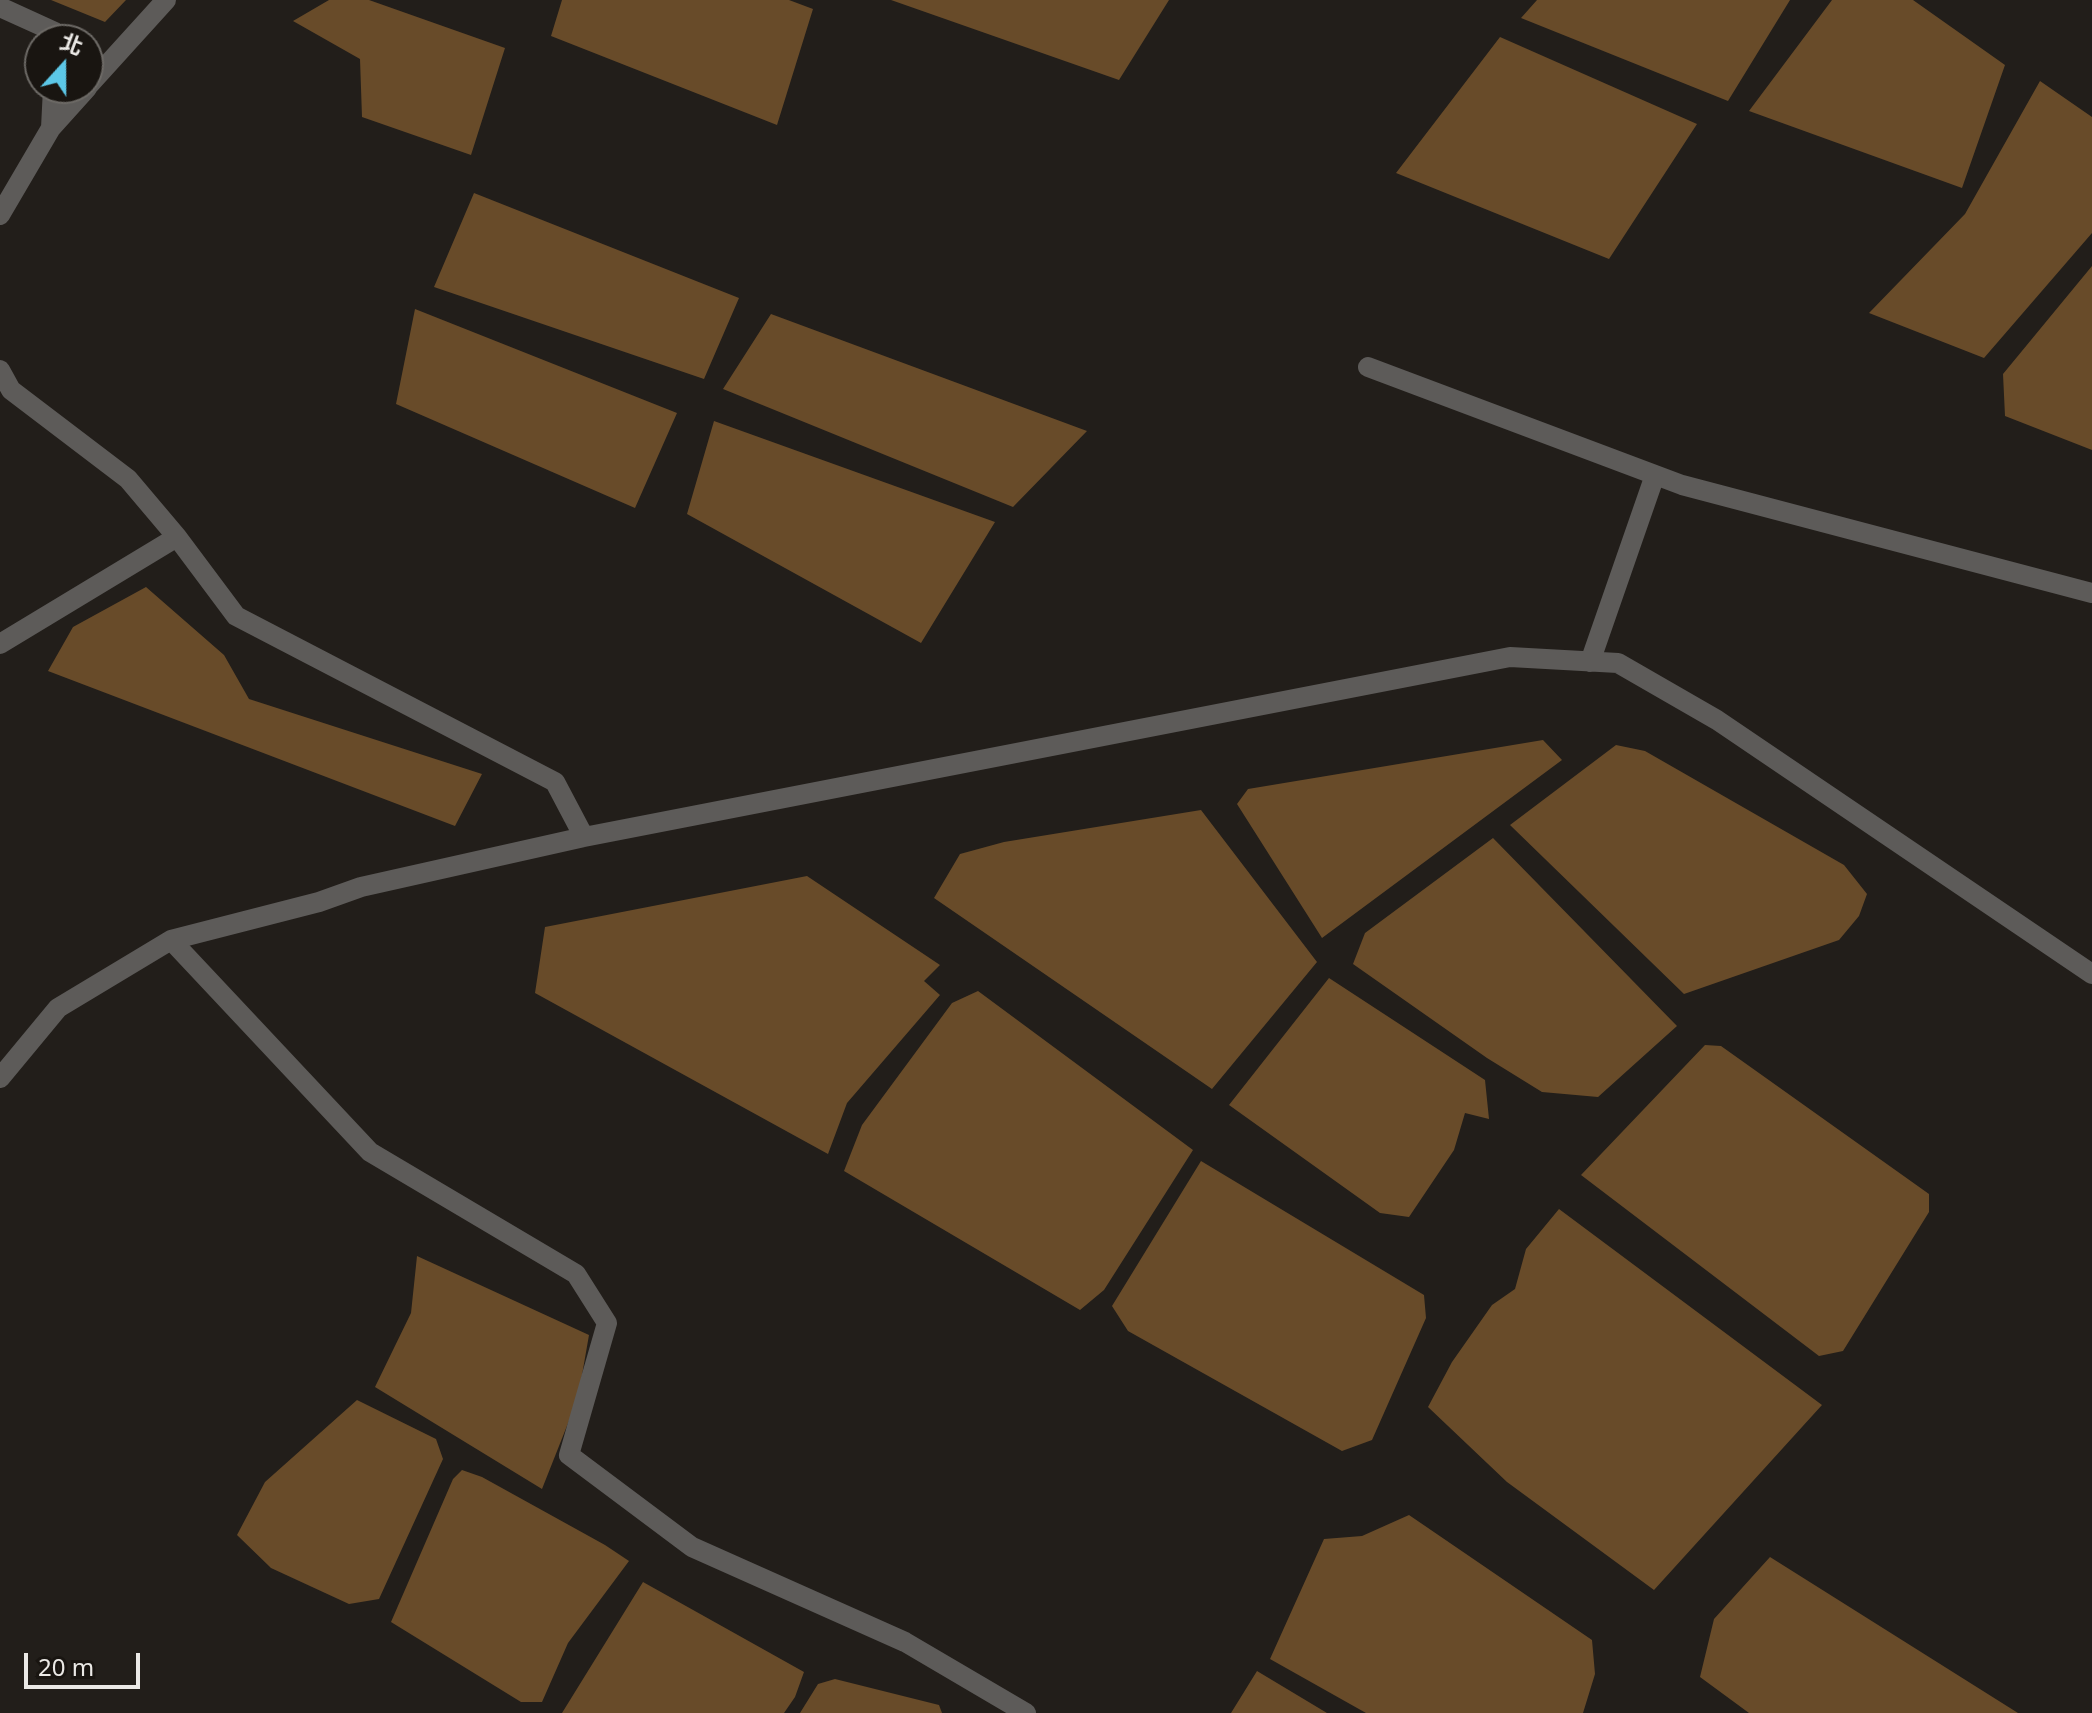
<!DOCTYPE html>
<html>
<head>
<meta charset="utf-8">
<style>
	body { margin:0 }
	#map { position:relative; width:2092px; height:1713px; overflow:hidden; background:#221e1a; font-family:"Noto Sans","Noto Sans TC",sans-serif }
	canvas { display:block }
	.north { position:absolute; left:24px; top:24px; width:80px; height:80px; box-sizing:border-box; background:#191511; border:2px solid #6d6a66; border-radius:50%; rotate:21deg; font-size:22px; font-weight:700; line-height:32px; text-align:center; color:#ebe9e6 }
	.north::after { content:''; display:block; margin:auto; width:28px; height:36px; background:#5cc7e7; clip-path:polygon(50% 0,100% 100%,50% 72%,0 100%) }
	.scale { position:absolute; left:24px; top:1653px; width:116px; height:36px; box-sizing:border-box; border:4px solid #ebe9e6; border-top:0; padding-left:10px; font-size:24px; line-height:28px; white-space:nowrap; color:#ebe9e6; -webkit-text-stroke:6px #191511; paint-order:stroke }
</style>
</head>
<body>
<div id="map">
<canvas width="2092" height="1713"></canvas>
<div class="north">北</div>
<div class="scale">20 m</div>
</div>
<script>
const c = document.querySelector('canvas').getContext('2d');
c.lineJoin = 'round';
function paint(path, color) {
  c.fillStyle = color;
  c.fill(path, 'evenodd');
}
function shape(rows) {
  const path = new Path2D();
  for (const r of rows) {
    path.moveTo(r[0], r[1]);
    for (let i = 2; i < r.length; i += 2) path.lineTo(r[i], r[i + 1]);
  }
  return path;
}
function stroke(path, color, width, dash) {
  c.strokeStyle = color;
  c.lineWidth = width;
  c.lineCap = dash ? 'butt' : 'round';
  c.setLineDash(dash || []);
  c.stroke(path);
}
const water = shape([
	[51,0,126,0,105,22],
	[329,0,369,0,505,48,471,155,362,117,360,59,293,21],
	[562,0,789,0,813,9,777,125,551,36],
	[891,0,1169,0,1119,80],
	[1537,0,1790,0,1728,101,1521,18],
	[1832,0,1913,0,2005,65,1962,188,1749,111],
	[1500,37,1697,124,1609,259,1396,173],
	[2040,81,2092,117,2092,233,1984,358,1869,313,1965,214],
	[474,193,739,298,704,379,434,287],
	[2092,266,2092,450,2005,416,2003,374],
	[415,309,677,413,635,508,396,404],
	[771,314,1087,431,1013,507,723,389],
	[714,421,995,522,921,643,687,514],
	[146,587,224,655,249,699,482,774,455,826,48,671,73,627],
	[1543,740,1562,760,1322,938,1237,804,1248,789],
	[1616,745,1645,751,1844,865,1867,894,1859,916,1839,940,1684,994,1510,825],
	[1201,810,1317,962,1212,1089,934,898,960,854,1004,842],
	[1493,838,1677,1026,1598,1097,1542,1092,1487,1058,1353,964,1365,933],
	[807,876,940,965,924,981,940,995,847,1103,828,1154,535,993,545,927],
	[1329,978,1485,1080,1489,1119,1465,1113,1454,1150,1409,1217,1380,1213,1229,1105],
	[978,991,1193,1150,1104,1290,1080,1310,844,1171,862,1125,952,1003],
	[1705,1045,1721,1046,1929,1194,1929,1212,1843,1351,1819,1356,1581,1175],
	[1201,1161,1424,1295,1426,1318,1372,1440,1342,1451,1128,1331,1112,1306],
	[1559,1209,1822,1405,1654,1590,1507,1482,1428,1407,1452,1362,1492,1305,1515,1289,1526,1249],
	[417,1256,589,1335,578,1398,542,1489,375,1387,411,1313],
	[357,1400,436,1439,443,1459,379,1599,349,1604,271,1568,237,1535,265,1482],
	[462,1470,482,1477,605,1545,629,1561,568,1643,542,1702,521,1702,391,1622,453,1479],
	[1409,1515,1592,1640,1595,1674,1583,1713,1366,1713,1270,1659,1324,1539,1362,1536],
	[1770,1557,2018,1713,1749,1713,1700,1677,1714,1619],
	[643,1582,804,1672,795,1697,784,1713,562,1713],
	[1257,1671,1327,1713,1231,1713],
	[835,1679,939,1705,942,1713,800,1713,818,1684]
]);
const minor = shape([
	[0,7,55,32,55,40],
	[88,86,166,0],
	[51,128,53,88],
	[0,215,51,128,87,88],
	[1368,367,1682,485,2092,593],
	[0,370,11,390,128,479,177,537,236,616,555,782,584,837],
	[0,644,177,537],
	[1590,662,1655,475],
	[171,940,370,1152,576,1274,607,1323,569,1455,692,1547,905,1642,1026,1713],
	[0,1078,58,1008,171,940,319,902,361,887,584,837,1510,657,1618,663,1717,720,2092,974]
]);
paint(water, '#684b29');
stroke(minor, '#5d5b59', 20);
</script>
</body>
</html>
